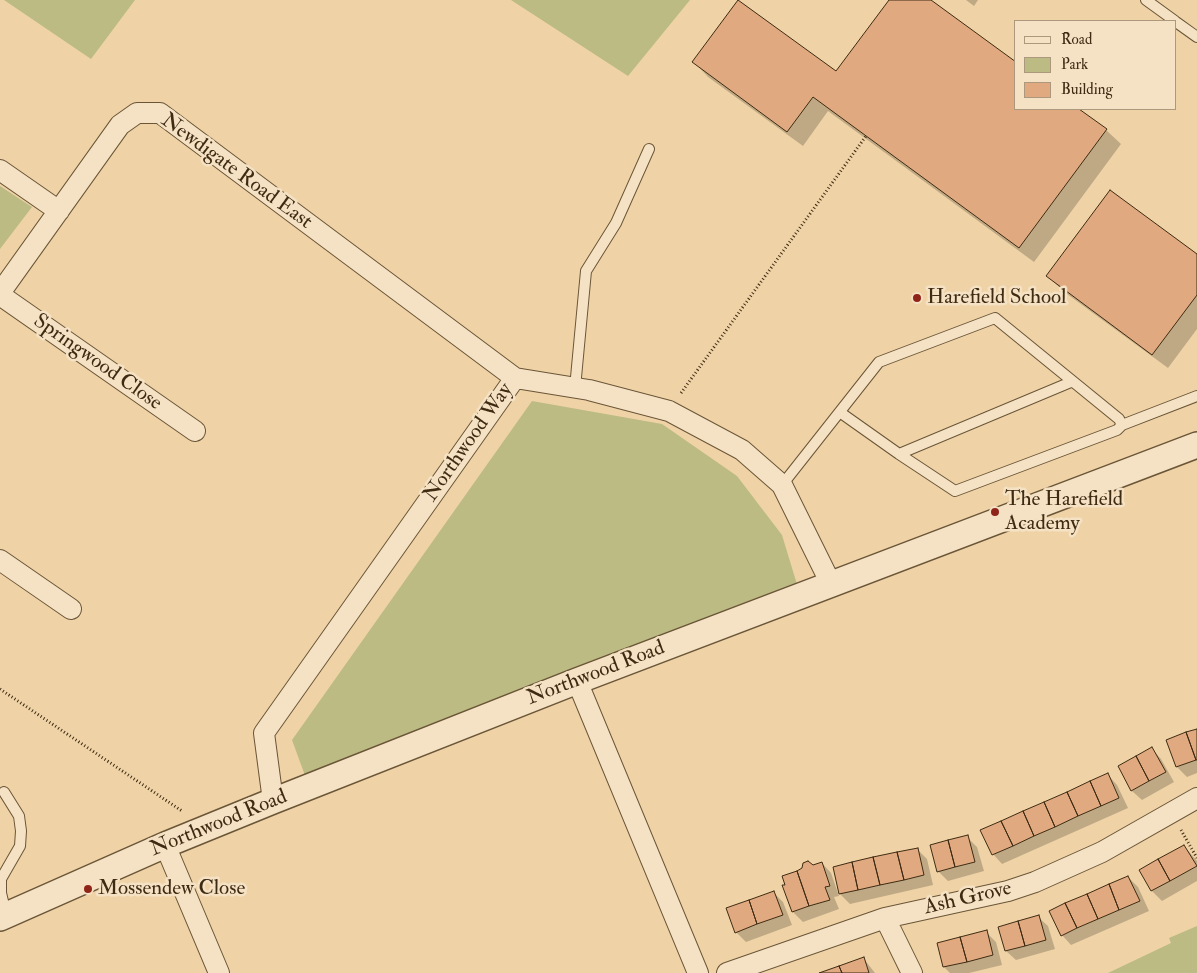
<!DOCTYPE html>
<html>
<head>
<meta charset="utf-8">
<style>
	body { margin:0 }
	#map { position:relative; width:1197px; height:973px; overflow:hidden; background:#efd3a6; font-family:"IM FELL Double Pica",serif }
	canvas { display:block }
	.legend { position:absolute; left:1014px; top:20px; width:162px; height:90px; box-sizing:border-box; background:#f5e2c5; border:1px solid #ac997d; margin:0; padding:6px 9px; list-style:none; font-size:15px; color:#3e2b12 }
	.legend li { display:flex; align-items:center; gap:10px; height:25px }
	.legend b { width:25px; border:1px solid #ac997d }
</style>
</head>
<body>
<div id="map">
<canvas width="1197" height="973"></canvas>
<ul class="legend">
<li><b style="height:6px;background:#f5e2c5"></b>Road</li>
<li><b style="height:14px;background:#bcbb84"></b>Park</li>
<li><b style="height:14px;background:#e0a980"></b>Building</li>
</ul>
</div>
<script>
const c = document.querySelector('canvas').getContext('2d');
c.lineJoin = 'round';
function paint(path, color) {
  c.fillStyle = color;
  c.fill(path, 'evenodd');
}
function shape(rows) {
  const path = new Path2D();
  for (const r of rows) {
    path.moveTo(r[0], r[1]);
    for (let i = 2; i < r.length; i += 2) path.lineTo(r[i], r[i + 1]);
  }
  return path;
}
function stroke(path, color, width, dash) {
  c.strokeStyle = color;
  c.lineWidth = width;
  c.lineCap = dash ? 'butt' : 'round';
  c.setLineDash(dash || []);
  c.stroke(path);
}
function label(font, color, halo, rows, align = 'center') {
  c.font = font + ' "IM FELL Double Pica",serif';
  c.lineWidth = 5;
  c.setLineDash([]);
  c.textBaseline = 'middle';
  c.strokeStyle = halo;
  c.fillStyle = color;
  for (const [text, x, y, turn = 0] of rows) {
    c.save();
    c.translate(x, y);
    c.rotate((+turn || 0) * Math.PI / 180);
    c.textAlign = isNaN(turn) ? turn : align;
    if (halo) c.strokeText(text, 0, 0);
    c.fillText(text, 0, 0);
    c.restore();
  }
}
const green = shape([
	[4,0,135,0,91,59],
	[511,0,690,0,628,76],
	[0,186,32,207,0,249],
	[532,401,662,424,737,476,782,535,799,591,307,781,292,740],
	[1197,926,1197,973,1108,973,1171,943,1169,938]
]);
const shadow = shape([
	[890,0,929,0,1016,109,1077,109,1106,130,1121,144,1034,262,828,111,803,146,708,77,694,62,837,73],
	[966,0,978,0,974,6],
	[1197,256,1197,329,1168,368,1063,291,1048,276],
	[1197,730,1197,773,1187,777,1177,767,1168,740],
	[1152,749,1161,759,1174,782,1142,800,1132,791,1119,766],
	[1108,775,1117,785,1128,808,1002,864,993,854],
	[967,837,977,847,984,871,948,881,938,871],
	[1184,846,1197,861,1197,881,1162,901,1152,891,1141,870],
	[917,849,927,859,933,885,850,904,840,894],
	[822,863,831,873,839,896,834,897,839,909,803,922,793,912,784,886,813,866],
	[1128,877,1138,887,1149,911,1071,945,1062,935],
	[773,892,783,902,792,925,746,942,736,932],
	[1038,917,1048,926,1055,949,1016,960,1006,951],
	[986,932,996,942,1002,965,969,973,950,973,944,967,939,943],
	[864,959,875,973,823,973]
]);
const building = shape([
	[738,0,836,71,889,0,931,0,1016,62,1016,109,1079,109,1107,129,1019,248,813,97,787,132,692,62,738,0],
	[1110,190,1197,254,1197,295,1152,355,1046,276,1110,190],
	[1197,729,1197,760,1196,760,1186,732,1197,729],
	[1186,732,1196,760,1176,767,1166,740,1186,732],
	[1152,747,1166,772,1149,781,1136,756,1152,747],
	[1136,756,1149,781,1131,791,1118,766,1136,756],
	[1108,773,1119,798,1101,806,1090,781,1108,773],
	[1090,781,1101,806,1078,816,1067,792,1090,781],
	[1067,792,1078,816,1055,827,1044,802,1067,792],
	[1044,802,1055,827,1034,836,1023,811,1044,802],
	[1023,811,1034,836,1013,846,1001,821,1023,811],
	[1001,821,1013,846,992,855,980,830,1001,821],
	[968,835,975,862,955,867,948,840,968,835],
	[948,840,955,867,937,872,930,845,948,840],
	[1184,845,1197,866,1170,881,1158,859,1184,845],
	[918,848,924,875,904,880,897,852,918,848],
	[897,852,904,880,880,885,873,857,897,852],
	[873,857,880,885,858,890,852,862,873,857],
	[1158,859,1170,881,1151,891,1139,870,1158,859],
	[808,861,813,865,822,862,830,886,825,887,830,900,809,906,797,871,802,868,803,863,808,861],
	[852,862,858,890,839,894,833,867,852,862],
	[797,871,809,906,792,912,782,885,785,885,782,876,797,871],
	[1128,876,1140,901,1119,910,1109,884,1128,876],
	[1109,884,1119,910,1098,919,1087,894,1109,884],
	[774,891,783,915,757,924,749,900,774,891],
	[1087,894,1098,919,1077,928,1065,903,1087,894],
	[749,900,757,924,735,933,726,908,749,900],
	[1065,903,1077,928,1061,936,1049,911,1065,903],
	[1039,915,1046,940,1025,946,1018,921,1039,915],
	[1018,921,1025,946,1005,951,998,927,1018,921],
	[987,930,993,955,967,962,960,937,987,930],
	[960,937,967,962,943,967,937,943,960,937],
	[864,957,869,973,842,973,839,966,864,957],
	[839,966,842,973,819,973,839,966]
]);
const path = shape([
	[681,393,866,136],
	[0,689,182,811],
	[1181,830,1197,858]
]);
const service = shape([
	[1146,0,1175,21],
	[1176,22,1197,37],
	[575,388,586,271,616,223,649,149],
	[841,413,899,454,1071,382],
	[899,454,955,491,1117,430,1122,425,1197,396],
	[782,485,879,362,995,318,1119,419,1122,425],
	[4,792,19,816,21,831,20,846,1,879,1,893,6,914]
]);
const minor = shape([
	[0,170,59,211],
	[0,293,120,125,137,113,160,113,515,378],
	[0,295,195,431],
	[0,560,71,609],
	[577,681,698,973],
	[273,801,264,733,515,378,589,390,669,411,742,450,782,485,831,584],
	[165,845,219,973],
	[885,918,912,973],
	[727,973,885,918,1008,891,1035,882,1102,852,1197,798]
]);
const tertiary = shape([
	[0,918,165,845,273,801,577,681,1197,445]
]);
const markers = [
	[917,298,5,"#8f2418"],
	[995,512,5,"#8f2418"],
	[88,889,5,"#8f2418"]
];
const streetNames = [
	["Newdigate Road East",236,172,36],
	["Springwood Close",97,363,35],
	["Northwood Way",469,443,-55],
	["Northwood Road",596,674,-21],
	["Northwood Road",219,824,-22],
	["Ash Grove",968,899,-13]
];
const poiNames = [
	["Harefield School",927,298],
	["The Harefield",1005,500],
	["Academy",1005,524],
	["Mossendew Close",98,889]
];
paint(green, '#bcbb84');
paint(shadow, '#0003');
paint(building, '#e0a980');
stroke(building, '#3e2b12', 1);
stroke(service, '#6a5537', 12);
stroke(minor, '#6a5537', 22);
stroke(tertiary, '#6a5537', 28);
stroke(path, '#3e2b12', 3, [1, 2.5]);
stroke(service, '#f5e2c5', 10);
stroke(minor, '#f5e2c5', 20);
stroke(tertiary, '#f5e2c5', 25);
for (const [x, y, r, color] of markers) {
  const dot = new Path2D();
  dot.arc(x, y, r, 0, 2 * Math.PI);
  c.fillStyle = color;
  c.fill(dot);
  stroke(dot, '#f5e2c5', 2);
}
label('21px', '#3e2b12', '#f5e2c5', streetNames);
label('21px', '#3e2b12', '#f5e2c5', poiNames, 'left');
</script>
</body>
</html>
